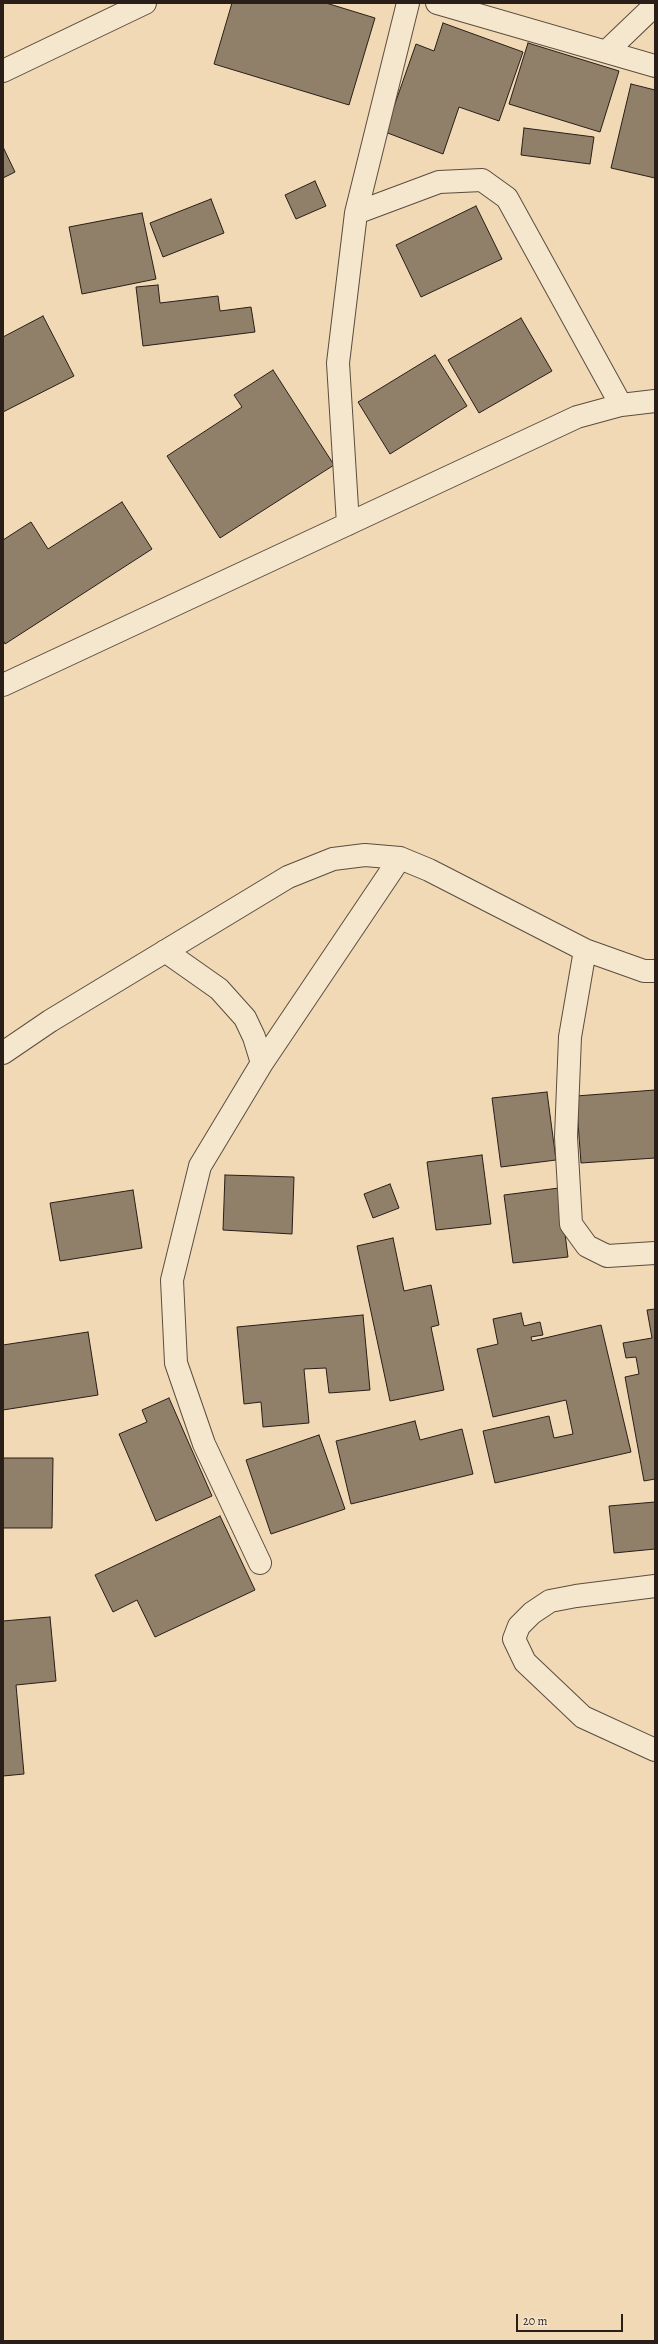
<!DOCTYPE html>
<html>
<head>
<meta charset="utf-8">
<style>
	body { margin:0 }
	#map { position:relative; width:658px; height:2344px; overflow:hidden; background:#f0d9b4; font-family:Alegreya,serif }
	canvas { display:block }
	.frame { position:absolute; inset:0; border:4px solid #291e18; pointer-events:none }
	.scale { position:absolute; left:516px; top:2314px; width:107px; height:18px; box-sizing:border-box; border:2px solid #291e18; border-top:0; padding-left:5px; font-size:12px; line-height:14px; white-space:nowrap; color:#291e18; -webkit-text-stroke:3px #f5e6ce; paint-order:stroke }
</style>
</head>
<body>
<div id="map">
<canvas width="658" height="2344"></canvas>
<div class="frame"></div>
<div class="scale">20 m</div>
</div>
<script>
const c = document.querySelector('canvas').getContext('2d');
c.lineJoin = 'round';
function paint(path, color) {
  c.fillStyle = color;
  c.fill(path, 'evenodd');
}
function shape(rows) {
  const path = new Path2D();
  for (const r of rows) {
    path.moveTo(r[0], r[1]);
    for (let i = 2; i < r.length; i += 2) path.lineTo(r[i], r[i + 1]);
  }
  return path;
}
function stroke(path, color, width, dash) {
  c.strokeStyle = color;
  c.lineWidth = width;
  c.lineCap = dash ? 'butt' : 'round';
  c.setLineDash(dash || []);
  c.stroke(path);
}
const building = shape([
	[232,3,326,3,375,18,349,105,214,64,232,3],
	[443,23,523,52,499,121,459,107,443,154,385,132,416,44,434,51,443,23],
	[528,43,619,71,600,132,509,104,528,43],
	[631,84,655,90,655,178,611,168,631,84],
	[524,128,594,137,590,164,521,155,524,128],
	[3,147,15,172,3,178,3,147],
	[315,181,326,206,296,219,285,195,315,181],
	[211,199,224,233,163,257,150,223,211,199],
	[476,206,502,259,421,297,396,245,476,206],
	[142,213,156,279,82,294,69,227,142,213],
	[158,285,160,303,218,296,220,311,251,307,255,332,143,346,136,287,158,285],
	[43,316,74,376,3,412,3,337,43,316],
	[521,318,552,371,479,413,448,360,521,318],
	[435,355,467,406,390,454,358,402,435,355],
	[273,370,334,465,220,538,167,456,242,407,234,395,273,370],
	[122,502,152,549,5,644,3,640,3,540,31,522,48,549,122,502],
	[655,1090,655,1158,581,1163,576,1096,655,1090],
	[547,1092,556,1160,501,1167,492,1098,547,1092],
	[482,1155,491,1224,436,1230,427,1162,482,1155],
	[225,1175,294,1177,292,1234,223,1230,225,1175],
	[390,1184,399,1208,373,1218,364,1194,390,1184],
	[559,1188,568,1257,513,1263,504,1195,559,1188],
	[133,1190,142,1248,60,1261,50,1203,133,1190],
	[393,1238,404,1291,431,1285,439,1325,431,1327,444,1390,390,1401,357,1246,393,1238],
	[655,1309,655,1479,644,1481,625,1377,639,1374,636,1357,626,1358,623,1343,652,1338,647,1310,655,1309],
	[521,1313,524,1326,540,1322,543,1335,531,1337,532,1341,601,1325,631,1452,495,1483,483,1431,549,1416,554,1438,573,1434,566,1400,493,1417,477,1349,498,1344,493,1319,521,1313],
	[363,1315,370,1390,329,1393,326,1368,304,1369,309,1423,263,1427,261,1402,244,1404,237,1327,363,1315],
	[88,1332,98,1395,3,1410,3,1345,88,1332],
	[169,1398,212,1496,156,1521,119,1434,147,1422,142,1410,169,1398],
	[415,1421,420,1440,462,1429,473,1474,351,1504,336,1441,415,1421],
	[319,1435,345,1509,271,1534,246,1460,319,1435],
	[3,1458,53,1458,52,1528,3,1528,3,1458],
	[655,1502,655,1549,614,1553,609,1506,655,1502],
	[220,1516,255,1590,155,1637,137,1600,113,1612,95,1575,220,1516],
	[50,1617,56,1681,16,1685,24,1774,3,1776,3,1621,50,1617]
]);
const street = shape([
	[437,3,655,66],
	[607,51,655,5],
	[3,71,145,3],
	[356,213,408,3],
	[348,524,338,363,356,213,439,182,482,180,507,198,621,405],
	[3,685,577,417,621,405,655,401],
	[585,950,570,1037,566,1137,571,1224,587,1246,607,1256,655,1253],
	[165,951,219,989,245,1018,254,1037,262,1063],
	[3,1053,50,1021,288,877,333,859,365,855,400,858,429,870,585,950,644,971,655,971],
	[260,1563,204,1444,176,1363,172,1280,200,1166,262,1063,400,858],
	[655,1586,576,1596,550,1601,532,1613,519,1626,514,1639,525,1662,583,1717,655,1750]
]);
paint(building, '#907f69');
stroke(building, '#291e18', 1);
stroke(street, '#5b4d3f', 24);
stroke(street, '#f5e6ce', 22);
</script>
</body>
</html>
